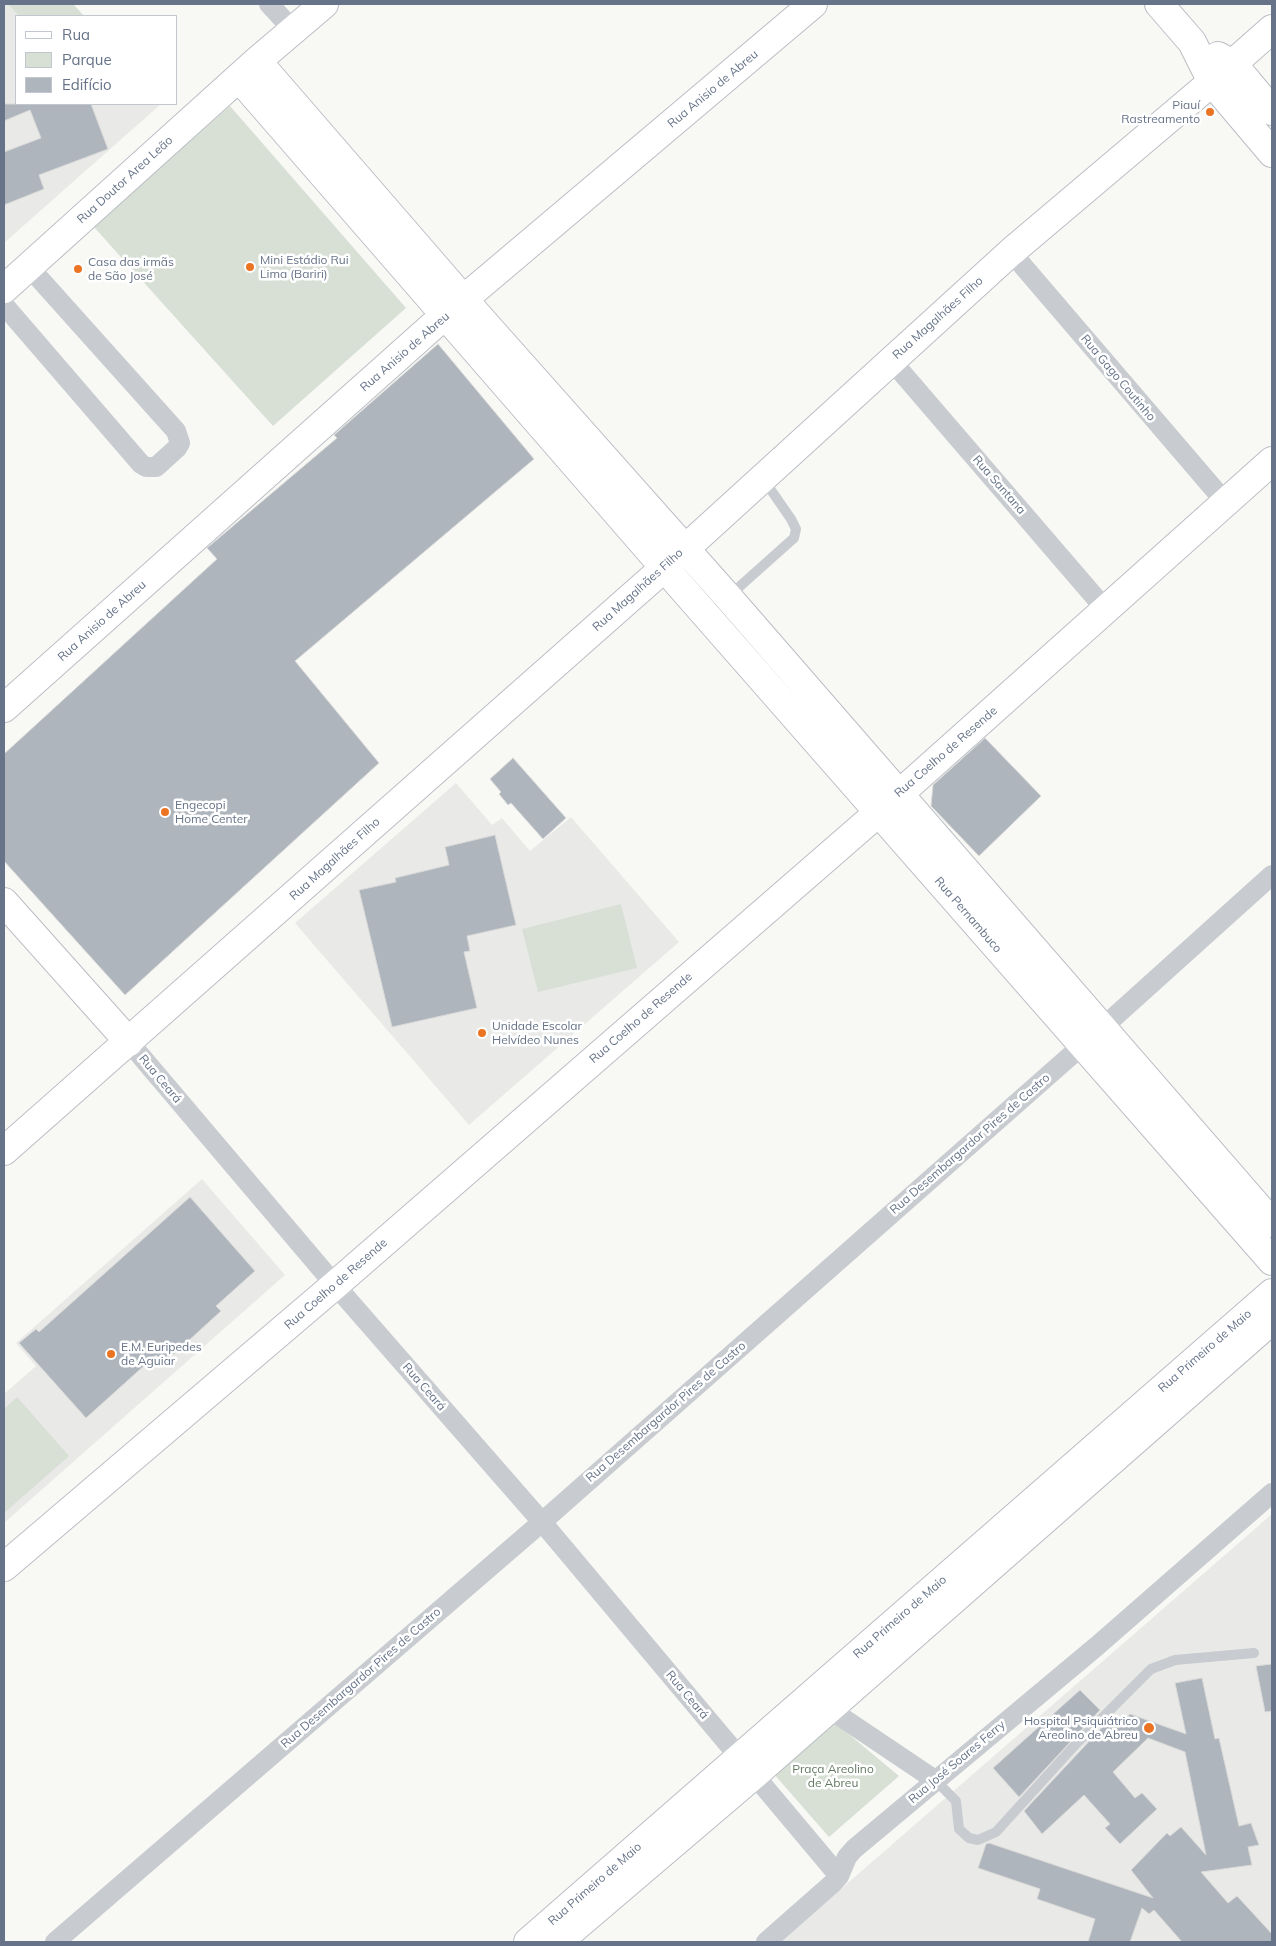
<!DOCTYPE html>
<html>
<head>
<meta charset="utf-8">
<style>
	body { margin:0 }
	#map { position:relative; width:1276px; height:1946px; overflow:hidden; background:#f8f8f5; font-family:Mulish,sans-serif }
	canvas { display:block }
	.frame { position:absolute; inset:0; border:5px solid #667388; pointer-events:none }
	.legend { position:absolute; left:15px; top:15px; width:162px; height:90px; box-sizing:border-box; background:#fff; border:1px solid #c2c7cf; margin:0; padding:6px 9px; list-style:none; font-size:15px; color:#667388 }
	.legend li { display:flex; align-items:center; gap:10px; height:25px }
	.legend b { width:25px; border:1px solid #c2c7cf }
</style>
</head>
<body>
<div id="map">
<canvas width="1276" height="1946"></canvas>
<div class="frame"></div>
<ul class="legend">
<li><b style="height:6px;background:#fff"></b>Rua</li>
<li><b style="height:14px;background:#d8e0d6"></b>Parque</li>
<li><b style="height:14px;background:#afb5bd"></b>Edifício</li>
</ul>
</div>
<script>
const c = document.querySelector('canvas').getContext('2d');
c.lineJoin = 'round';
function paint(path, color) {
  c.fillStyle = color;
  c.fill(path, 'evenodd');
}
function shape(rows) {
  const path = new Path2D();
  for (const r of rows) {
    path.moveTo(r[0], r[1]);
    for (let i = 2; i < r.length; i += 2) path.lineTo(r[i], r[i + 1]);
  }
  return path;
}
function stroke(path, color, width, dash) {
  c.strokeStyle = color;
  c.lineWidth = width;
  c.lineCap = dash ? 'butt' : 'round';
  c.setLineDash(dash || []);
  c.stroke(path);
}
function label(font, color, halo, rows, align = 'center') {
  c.font = font + ' Mulish,sans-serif';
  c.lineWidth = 5;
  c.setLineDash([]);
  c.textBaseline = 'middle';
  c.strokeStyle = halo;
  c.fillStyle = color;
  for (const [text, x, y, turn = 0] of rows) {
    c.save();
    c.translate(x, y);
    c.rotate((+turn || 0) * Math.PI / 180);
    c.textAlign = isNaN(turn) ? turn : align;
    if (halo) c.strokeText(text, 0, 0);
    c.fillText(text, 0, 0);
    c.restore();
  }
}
const built = shape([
	[4,4,73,4,84,16,16,16,16,104,161,104,4,243],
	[456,783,492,825,502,818,530,851,571,817,679,942,469,1125,295,923],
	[202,1179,285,1275,4,1523,4,1394,36,1366,16,1343],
	[1272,1514,1272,1942,780,1942]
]);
const green = shape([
	[8,4,73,4,84,16,19,16],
	[230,106,406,308,273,426,93,226],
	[621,904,637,968,538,992,522,929],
	[17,1397,69,1456,4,1513,4,1409],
	[827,1716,899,1776,829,1837,766,1765]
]);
const building = shape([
	[4,104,91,104,108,149,39,175,44,189,4,205,4,152,41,138,30,110,4,121,4,104],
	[438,344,534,459,295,661,379,763,125,995,4,861,4,754,217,559,207,548,337,438,334,435,438,344],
	[985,738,1041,796,979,856,931,806,933,785,985,738],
	[513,758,566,818,543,839,511,803,508,805,499,794,501,792,490,779,513,758],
	[495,835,516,925,467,936,470,951,464,952,477,1008,392,1027,359,890,396,882,395,878,449,865,445,847,495,835],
	[190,1197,255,1271,216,1306,221,1311,163,1364,156,1355,86,1418,19,1343,36,1329,39,1332,190,1197],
	[1272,1664,1272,1711,1265,1712,1256,1666,1272,1664],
	[1202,1678,1215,1739,1219,1738,1239,1826,1251,1823,1259,1845,1248,1847,1252,1865,1201,1872,1228,1903,1237,1896,1272,1934,1272,1942,1182,1942,1154,1910,1149,1914,1142,1908,1130,1942,1088,1942,1095,1919,1037,1899,1040,1889,978,1868,986,1844,989,1843,1153,1898,1131,1870,1167,1833,1170,1836,1181,1827,1206,1855,1185,1752,1148,1738,1113,1772,1135,1798,1142,1793,1157,1809,1120,1844,1105,1828,1110,1824,1084,1795,1042,1834,1024,1811,1109,1720,1116,1727,1130,1714,1186,1734,1175,1683,1202,1678],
	[1080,1690,1100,1710,1019,1797,993,1768,1080,1690]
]);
const lane = shape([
	[729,596,794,538,796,529,791,519,764,480],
	[935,1780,956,1801,959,1829,969,1838,978,1840,996,1832,1076,1744,1151,1669,1175,1660,1254,1653]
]);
const street = shape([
	[269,4,293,30],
	[1011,252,1226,503],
	[4,305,141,464,146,467,156,467,177,448,180,443,176,431,29,267],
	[891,360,1106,610],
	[129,1042,335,1285,542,1522,839,1876],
	[819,1702,935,1780],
	[55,1942,542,1522,1102,1028,1272,875],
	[766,1942,833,1883,839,1876,847,1857,854,1849,1097,1646,1272,1493]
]);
const secondary = shape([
	[1159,4,1192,42,1212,82,1272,153],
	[1218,56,1233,64,1272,111],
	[257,61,464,300,728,597,1272,1223],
	[239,78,683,589,1272,1261],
	[4,289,257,61,324,4],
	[4,708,445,315,813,4],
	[4,902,129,1042],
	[4,1151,664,568,1011,252,1212,82,1272,29],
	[4,1567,335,1285,879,812,1272,461],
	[528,1942,1272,1293],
	[558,1942,755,1774,1272,1320]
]);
const markers = [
	[1210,112,5,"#eb7423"],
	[250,267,5,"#eb7423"],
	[78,269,5,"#eb7423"],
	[165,812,5,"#eb7423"],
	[482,1033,5,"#eb7423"],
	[111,1354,5,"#eb7423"],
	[1149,1728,6,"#eb7423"]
];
const streetNames = [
	["Rua Anisio de Abreu",713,89,-40],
	["Rua Doutor Area Leão",125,180,-42],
	["Rua Magalhães Filho",938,318,-42],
	["Rua Anisio de Abreu",405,352,-41],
	["Rua Gago Coutinho",1118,378,50],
	["Rua Santana",999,485,49],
	["Rua Magalhães Filho",638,590,-42],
	["Rua Anisio de Abreu",102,621,-42],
	["Rua Coelho de Resende",946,752,-41],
	["Rua Magalhães Filho",335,859,-42],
	["Rua Pernambuco",968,915,49],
	["Rua Coelho de Resende",641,1018,-41],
	["Rua Ceará",160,1079,50],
	["Rua Desembargardor Pires de Castro",970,1144,-41],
	["Rua Coelho de Resende",336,1284,-41],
	["Rua Primeiro de Maio",1205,1351,-41],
	["Rua Ceará",424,1387,49],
	["Rua Desembargardor Pires de Castro",666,1412,-41],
	["Rua Primeiro de Maio",900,1617,-41],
	["Rua Desembargardor Pires de Castro",361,1678,-41],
	["Rua Ceará",687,1695,50],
	["Rua José Soares Ferry",957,1762,-40],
	["Rua Primeiro de Maio",595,1884,-41]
];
const poiNames = [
	["Piauí",1200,105,"right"],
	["Rastreamento",1200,119,"right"],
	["Mini Estádio Rui",260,260],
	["Lima (Bariri)",260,274],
	["Casa das irmãs",88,262],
	["de São José",88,276],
	["Engecopi",175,805],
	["Home Center",175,819],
	["Unidade Escolar",492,1026],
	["Helvídeo Nunes",492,1040],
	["E.M. Euripedes",121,1347],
	["de Aguiar",121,1361],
	["Hospital Psiquiátrico",1138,1721,"right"],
	["Areolino de Abreu",1138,1735,"right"]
];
const parkNames = [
	["Praça Areolino",833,1769],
	["de Abreu",833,1783]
];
paint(built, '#e9e9e8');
paint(green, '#d8e0d6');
paint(building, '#afb5bd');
stroke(building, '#d9dad8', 1);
stroke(secondary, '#babec4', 30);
stroke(lane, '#c8cbcf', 10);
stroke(street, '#c8cbcf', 20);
stroke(secondary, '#fff', 28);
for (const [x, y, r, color] of markers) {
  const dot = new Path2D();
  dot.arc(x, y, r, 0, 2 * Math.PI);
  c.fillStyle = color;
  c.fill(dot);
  stroke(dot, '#fff', 2);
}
label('12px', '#667388', '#fff', streetNames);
label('12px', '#667388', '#fff', poiNames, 'left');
label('12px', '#627961', '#fff', parkNames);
</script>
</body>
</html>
